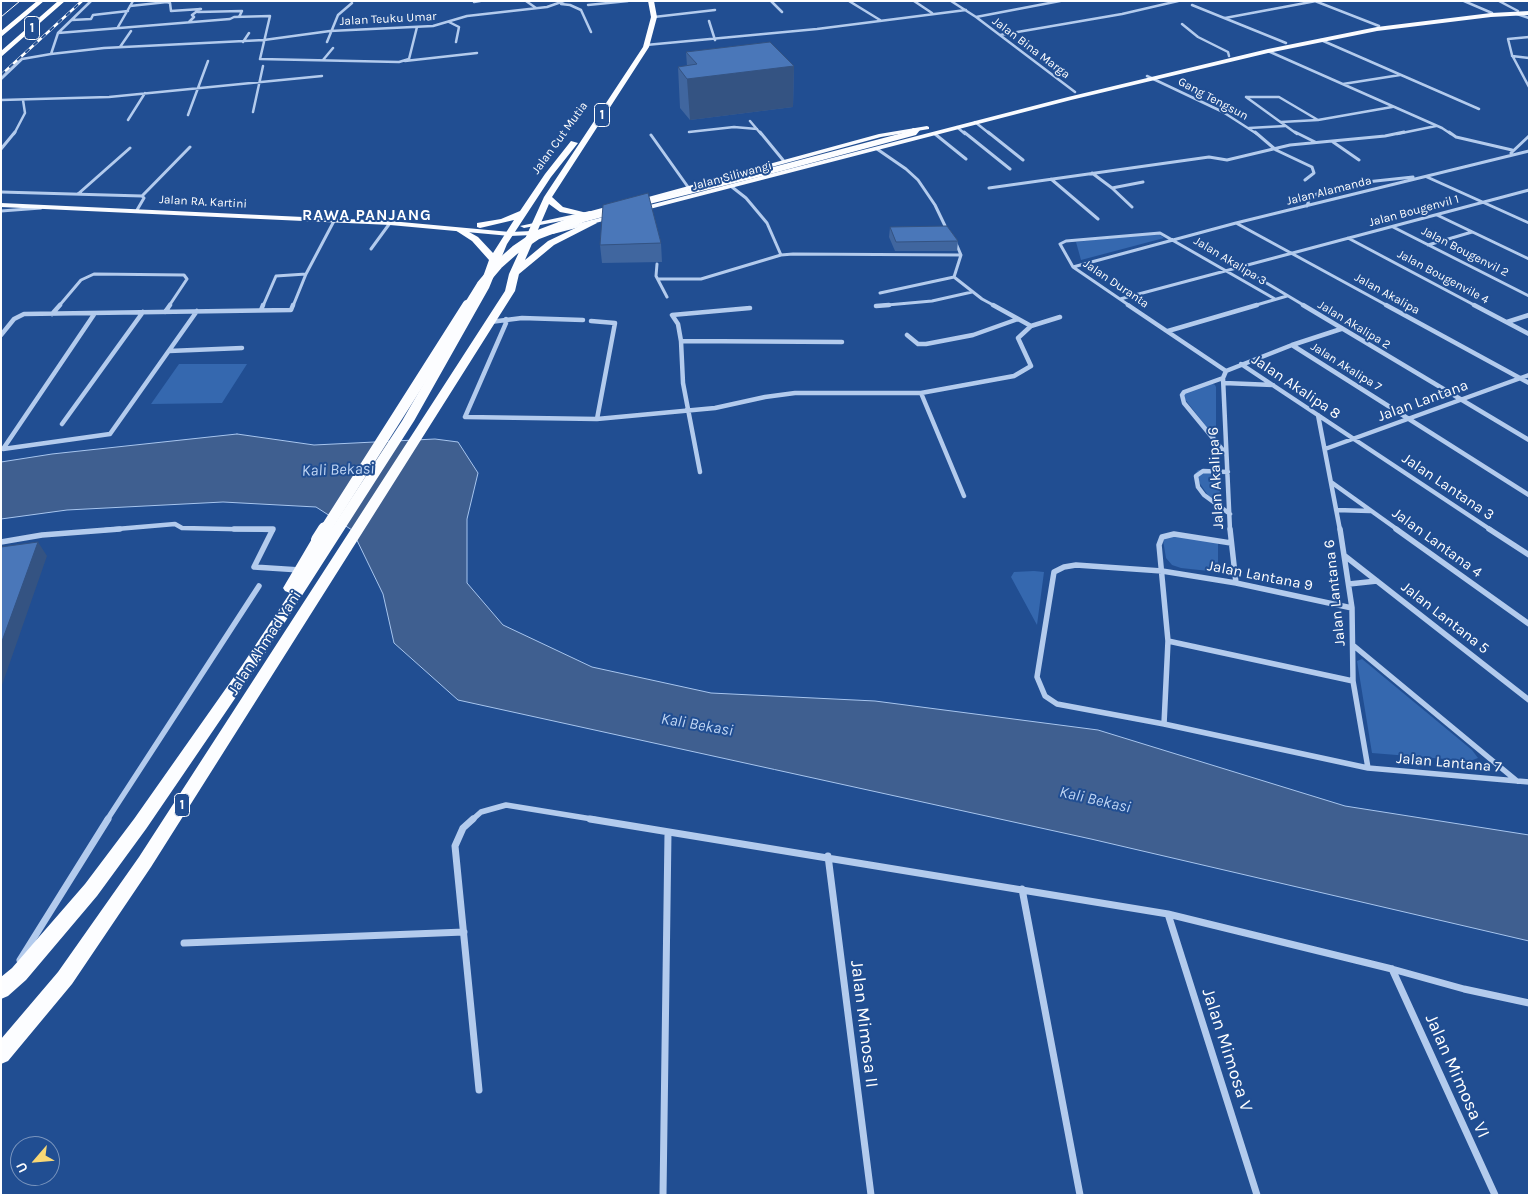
<!DOCTYPE html>
<html>
<head>
<meta charset="utf-8">
<style>
	body { margin:0 }
	#map { position:relative; width:1530px; height:1196px; overflow:hidden; background:#214e92; font-family:Karla,sans-serif }
	canvas { display:block }
	.frame { position:absolute; inset:0; border:2px solid #fff; pointer-events:none }
	.north { position:absolute; left:10px; top:1136px; width:50px; height:50px; box-sizing:border-box; background:#214e92; border:1px solid #7a95be; border-radius:50%; rotate:243deg; font-size:14px; font-weight:700; line-height:20px; text-align:center; color:#fff }
	.north::after { content:''; display:block; margin:auto; width:18px; height:22px; background:#f9d875; clip-path:polygon(50% 0,100% 100%,50% 72%,0 100%) }
</style>
</head>
<body>
<div id="map">
<canvas width="1530" height="1196"></canvas>
<div class="frame"></div>
<div class="north">U</div>
</div>
<script>
const c = document.querySelector('canvas').getContext('2d');
c.lineJoin = 'round';
function paint(path, color) {
  c.fillStyle = color;
  c.fill(path, 'evenodd');
}
function shape(rows) {
  const path = new Path2D();
  for (const r of rows) {
    path.moveTo(r[0], r[1]);
    for (let i = 2; i < r.length; i += 2) path.lineTo(r[i], r[i + 1]);
  }
  return path;
}
function stroke(path, color, width, dash) {
  c.strokeStyle = color;
  c.lineWidth = width;
  c.lineCap = dash ? 'butt' : 'round';
  c.setLineDash(dash || []);
  c.stroke(path);
}
function label(font, color, halo, rows, align = 'center') {
  c.font = font + ' Karla,sans-serif';
  c.lineWidth = 4;
  c.setLineDash([]);
  c.textBaseline = 'middle';
  c.strokeStyle = halo;
  c.fillStyle = color;
  for (const [text, x, y, turn = 0] of rows) {
    c.save();
    c.translate(x, y);
    c.rotate((+turn || 0) * Math.PI / 180);
    c.textAlign = isNaN(turn) ? turn : align;
    if (halo) c.strokeText(text, 0, 0);
    c.fillText(text, 0, 0);
    c.restore();
  }
}
const green = shape([
	[1157,233,1164,238,1081,260,1076,242],
	[179,364,247,364,222,403,151,404],
	[1211,383,1215,385,1216,387,1216,439,1184,398,1183,391],
	[1218,469,1221,508,1216,507,1194,475,1198,470],
	[1167,535,1218,540,1218,572,1181,568,1172,565,1166,558,1163,540],
	[1034,571,1044,572,1037,625,1011,577,1014,572],
	[1362,659,1472,750,1478,758,1470,761,1372,753,1357,661]
]);
const water = shape([
	[237,434,314,445,435,439,458,442,478,473,467,519,467,583,503,625,592,667,711,693,875,701,1098,730,1345,806,1529,835,1529,941,1091,839,458,700,394,643,383,594,352,530,316,507,223,502,67,510,1,519,1,462,52,454,237,434]
]);
const minorFar4 = shape([
	[526,1,536,8],
	[771,1,782,12],
	[849,1,880,20],
	[914,1,932,13],
	[951,1,976,17,1075,92],
	[1315,1,1379,26],
	[1464,1,1492,13],
	[1499,1,1518,11],
	[474,2,480,1],
	[561,4,570,5,581,10,591,32],
	[588,5,628,1],
	[1192,5,1286,43],
	[130,6,167,2,170,3,171,11,201,9],
	[198,12,242,11,239,17],
	[1517,14,1529,18],
	[654,17,715,10],
	[976,17,1060,1],
	[1225,18,1316,1],
	[72,20,91,19,93,15,128,11],
	[709,21,715,40],
	[189,22,194,17,192,15,200,9],
	[449,22,459,27,456,42],
	[1182,24,1198,37,1228,52,1229,56],
	[118,27,133,1],
	[58,33,230,19,234,17,270,16,260,59,399,62,409,59,417,27],
	[1000,35,1122,14,1178,1],
	[1529,37,1508,39,1512,55,1529,87],
	[1321,40,1479,109],
	[243,42,249,33],
	[327,42,338,15,352,3],
	[646,45,817,29,966,10],
	[120,47,131,31],
	[1268,51,1442,128,1451,134],
	[51,54,58,33,91,1],
	[1512,56,1529,58],
	[323,60,333,48],
	[405,61,477,53],
	[1147,76,1223,112,1257,134],
	[1,79,22,59,51,54,104,48,264,40,330,31,433,26,467,16,547,7,564,1],
	[1343,84,1400,75],
	[1246,97,1297,134],
	[1246,97,1279,97,1318,120],
	[1,100,109,97,322,76],
	[253,112,263,66],
	[188,115,208,61],
	[128,120,145,93],
	[750,121,761,134],
	[975,122,990,134],
	[1281,122,1318,120,1392,107],
	[957,127,965,134],
	[1249,128,1285,126],
	[689,132,734,127,757,129],
	[14,134,25,113,23,100],
	[1397,134,1436,126]
]);
const minorFar3 = shape([
	[760,132,783,160],
	[964,132,1010,169],
	[988,132,1023,160],
	[1255,132,1276,150,1312,167,1314,173,1305,180],
	[1295,132,1315,142],
	[1449,132,1456,137,1512,150],
	[935,134,966,159],
	[651,135,688,187],
	[1333,142,1359,160],
	[1,149,15,132],
	[877,149,906,169,918,180,935,205,947,230],
	[1511,153,1529,136],
	[1092,173,1112,188,1143,182],
	[1427,177,1529,223],
	[1051,179,1098,219],
	[732,187,746,198,767,223,781,255],
	[989,188,1209,157,1227,160,1290,145,1385,136,1404,132],
	[1112,188,1132,207],
	[1,192,142,196,144,198,137,210],
	[78,194,130,148],
	[142,196,190,147],
	[1307,206,1309,200,1314,195,1330,190,1357,183,1413,177],
	[1,211,41,208],
	[1437,215,1529,259],
	[1236,223,1388,306],
	[1393,227,1529,296],
	[1348,238,1476,306],
	[955,241,961,255,954,277,982,299,995,306],
	[1428,245,1472,232],
	[371,249,390,223],
	[657,264,656,276,667,297],
	[1238,266,1305,306],
	[1073,267,1236,223,1529,151],
	[658,279,701,279,781,255,793,254,961,255],
	[880,293,954,277],
	[1120,299,1529,190],
	[59,306,81,280,94,274,184,275,187,279,169,306],
	[263,306,276,276,306,274],
	[293,306,306,274,334,221],
	[876,306,932,301,972,292],
	[1130,306,1073,267,1060,244,1066,241,1160,233,1275,299],
	[1253,306,1287,296]
]);
const minorFar2 = shape([
	[1128,305,1226,371],
	[1303,305,1529,440],
	[1386,305,1529,383],
	[1474,305,1529,334],
	[876,306,889,305],
	[261,310,263,305],
	[165,312,170,305],
	[95,313,3,449,110,434,197,311],
	[52,314,60,305],
	[506,319,506,323,465,417,597,419,715,408,765,397,795,393,921,393,1014,376,1031,366,1018,338,1031,326,993,305],
	[591,321,615,323,597,419],
	[490,322,522,318,583,320],
	[1507,322,1529,315],
	[1031,326,1060,317],
	[1168,331,1257,305],
	[1,335,14,319,24,314,291,310,293,305],
	[907,335,918,344,926,344,973,335,1018,319],
	[681,341,842,342],
	[1292,345,1341,329],
	[169,351,242,348],
	[1241,364,1491,530],
	[1226,371,1292,345,1529,495],
	[1226,371,1223,378,1230,530],
	[1223,378,1184,392,1182,395,1184,403,1226,454],
	[1224,383,1273,385],
	[921,393,964,496],
	[1318,415,1340,530],
	[62,424,143,312],
	[1325,449,1529,375],
	[700,472,683,383,681,341,678,324,672,315,750,308],
	[1228,472,1203,471,1196,476,1198,487,1204,495,1230,514],
	[1331,482,1398,530],
	[1336,510,1370,511],
	[105,530,175,524,182,528,273,530]
]);
const minorFar1 = shape([
	[234,529,273,529,254,567,300,570],
	[1230,529,1236,583],
	[1340,529,1352,608,1353,681,1368,768],
	[1396,529,1529,624],
	[1489,529,1529,555],
	[1,542,42,535,120,529],
	[1345,556,1529,700],
	[1349,584,1377,581],
	[1352,608,1236,583,1162,571,1076,565,1064,567,1054,572,1037,677,1045,696,1057,704,1164,724,1368,768,1529,782],
	[1168,641,1353,681],
	[1354,646,1517,781],
	[1164,724,1168,641,1159,545,1162,537,1174,534,1231,543],
	[107,820,259,586],
	[472,820,481,812,506,805,598,820]
]);
const minor = shape([
	[473,819,463,828,455,846,479,1090],
	[590,819,1168,914,1392,969,1464,989,1529,1003],
	[828,856,871,1195],
	[1022,889,1080,1195],
	[1168,914,1257,1195],
	[184,943,464,932],
	[20,960,108,819],
	[1392,969,1495,1195],
	[663,1195,668,833]
]);
const primary = shape([
	[1529,11,1529,15,1491,17,1377,31,1268,53,1071,100,553,234,510,236,390,225,1,207,1,203,390,221,510,232,553,230,1068,97,1268,49,1377,27,1491,13,1529,11],
	[927,126,929,127,929,129,881,137,637,204,630,202,879,134,927,126],
	[590,211,594,213,593,215,524,228,520,226,590,211]
]);
const trunk = shape([
	[648,1,654,1,657,17,649,47,552,197,563,207,591,214,587,217,560,212,549,204,525,260,548,241,590,221,593,220,597,223,554,245,519,274,515,291,151,867,72,984,8,1061,1,1064,1,1039,58,972,139,857,505,291,509,274,544,197,643,47,651,17,648,1],
	[913,128,920,130,916,135,759,177,633,208,629,205,910,131,913,128],
	[571,141,578,143,551,177,507,244,489,288,414,421,251,675,146,829,97,896,26,980,8,996,1,999,1,977,12,968,85,884,134,819,241,667,290,593,285,591,283,588,313,537,318,536,324,540,402,421,479,288,489,260,472,241,455,230,456,228,462,228,478,237,493,253,514,220,480,228,477,227,477,223,501,219,520,211,545,174,571,141]
]);
const motorway = shape([
	[37,1,44,1,1,37,1,31,37,1],
	[58,1,65,1,1,57,1,51,58,1]
]);
const tram = shape([
	[1,17,20,1]
]);
const rail = shape([
	[1,75,82,1]
]);
const trunkBridgeFar2 = shape([
	[468,306,481,285,498,265,515,250,537,235,582,218,619,208]
]);
const trunkBridgeFar1 = shape([
	[325,530,468,305]
]);
const trunkBridge = shape([
	[318,540,325,529]
]);
const wall = shape([
	[686,52,794,66,793,107,690,120,680,108,678,67,687,66],
	[890,227,958,241,957,251,895,251,889,237],
	[661,243,662,262,602,263,600,245]
]);
const shadedWall = shape([
	[794,66,793,107,690,120,687,79],
	[38,542,47,556,1,688,1,644]
]);
const building = shape([
	[770,42,794,66,687,79,678,67,697,64,686,52,770,42],
	[648,193,661,243,600,245,603,205,648,193],
	[947,226,958,241,896,242,890,227,947,226],
	[38,542,1,644,1,547,38,542]
]);
const farStreetnames = [
	["Jalan Teuku Umar",388,19,-3],
	["Jalan Bina Marga",1031,48,37],
	["Gang Tengsun",1213,99,28],
	["Jalan Cut Mutia",560,138,-54],
	["Jalan Siliwangi",732,176,-15],
	["Jalan Alamanda",1329,191,-14],
	["Jalan RA. Kartini",203,202,3],
	["Jalan Bougenvil 1",1414,211,-15],
	["Jalan Bougenvil 2",1465,252,27],
	["Jalan Akalipa 3",1230,261,31],
	["Jalan Bougenvile 4",1443,277,28],
	["Jalan Duranta",1116,284,34],
	["Jalan Akalipa",1387,294,29],
	["Jalan Akalipa 2",1354,325,31],
	["Jalan Akalipa 7",1346,367,32]
];
const shields = [
	[32,28,15],
	[602,115,15],
	[182,805,15]
];
const shieldNames = [
	["1",32,28],
	["1",602,115],
	["1",182,805]
];
const streetNames = [
	["Jalan Akalipa 8",1296,387,34],
	["Jalan Lantana",1423,401,-20],
	["Jalan Akalipa 6",1216,478,-93],
	["Jalan Lantana 3",1448,487,34],
	["Jalan Lantana 4",1437,543,36],
	["Jalan Lantana 9",1260,576,11],
	["Jalan Lantana 6",1335,593,-96],
	["Jalan Lantana 5",1445,618,38],
	["Jalan Ahmad Yani",265,643,-57],
	["Jalan Lantana 7",1449,763,5]
];
const farDistrictnames = [
	["RAWA PANJANG",367,215]
];
const waterNames = [
	["Kali Bekasi",338,470,-2],
	["Kali Bekasi",697,725,10],
	["Kali Bekasi",1095,800,13]
];
const nearStreetnames = [
	["Jalan Mimosa II",864,1024,83],
	["Jalan Mimosa V",1227,1050,72],
	["Jalan Mimosa VI",1457,1076,66]
];
paint(green, '#3568af');
paint(water, '#3f5f90');
stroke(water, '#a7c5ee', 1);
stroke(minorFar4, '#b3cbed', 2.5);
stroke(minorFar3, '#b3cbed', 3);
stroke(minorFar2, '#b3cbed', 4.5);
stroke(minorFar1, '#b3cbed', 5.5);
stroke(minor, '#b3cbed', 7);
paint(primary, '#f9fbff');
paint(trunk, '#fcfdff');
paint(motorway, '#fff');
stroke(tram, '#fff', 1);
stroke(rail, '#fff', 2.5);
stroke(rail, '#214e92', 2, [5.5]);
stroke(trunkBridgeFar2, '#fcfdff', 9);
stroke(trunkBridgeFar1, '#fcfdff', 11);
stroke(trunkBridge, '#fcfdff', 14);
paint(wall, '#40669f');
paint(shadedWall, '#345382');
paint(building, '#4a77b9');
stroke(building, '#345382', 1);
label('12px', '#fff', '#214e92', farStreetnames);
for (const [x, y, w] of shields) {
  const box = new Path2D();
  box.roundRect(x - w / 2, y - 11.5, w, 23, 4);
  c.fillStyle = '#214e92';
  c.fill(box);
  stroke(box, '#fff', 1);
}
label('bold 14px', '#fff', null, shieldNames);
label('15px', '#fff', '#214e92', streetNames);
c.letterSpacing = '1px';
label('bold 16px', '#fff', '#214e92', farDistrictnames);
c.letterSpacing = '0px';
label('italic 16px', '#bfd5f4', '#214e92', waterNames);
label('18px', '#fff', '#214e92', nearStreetnames);
</script>
</body>
</html>
